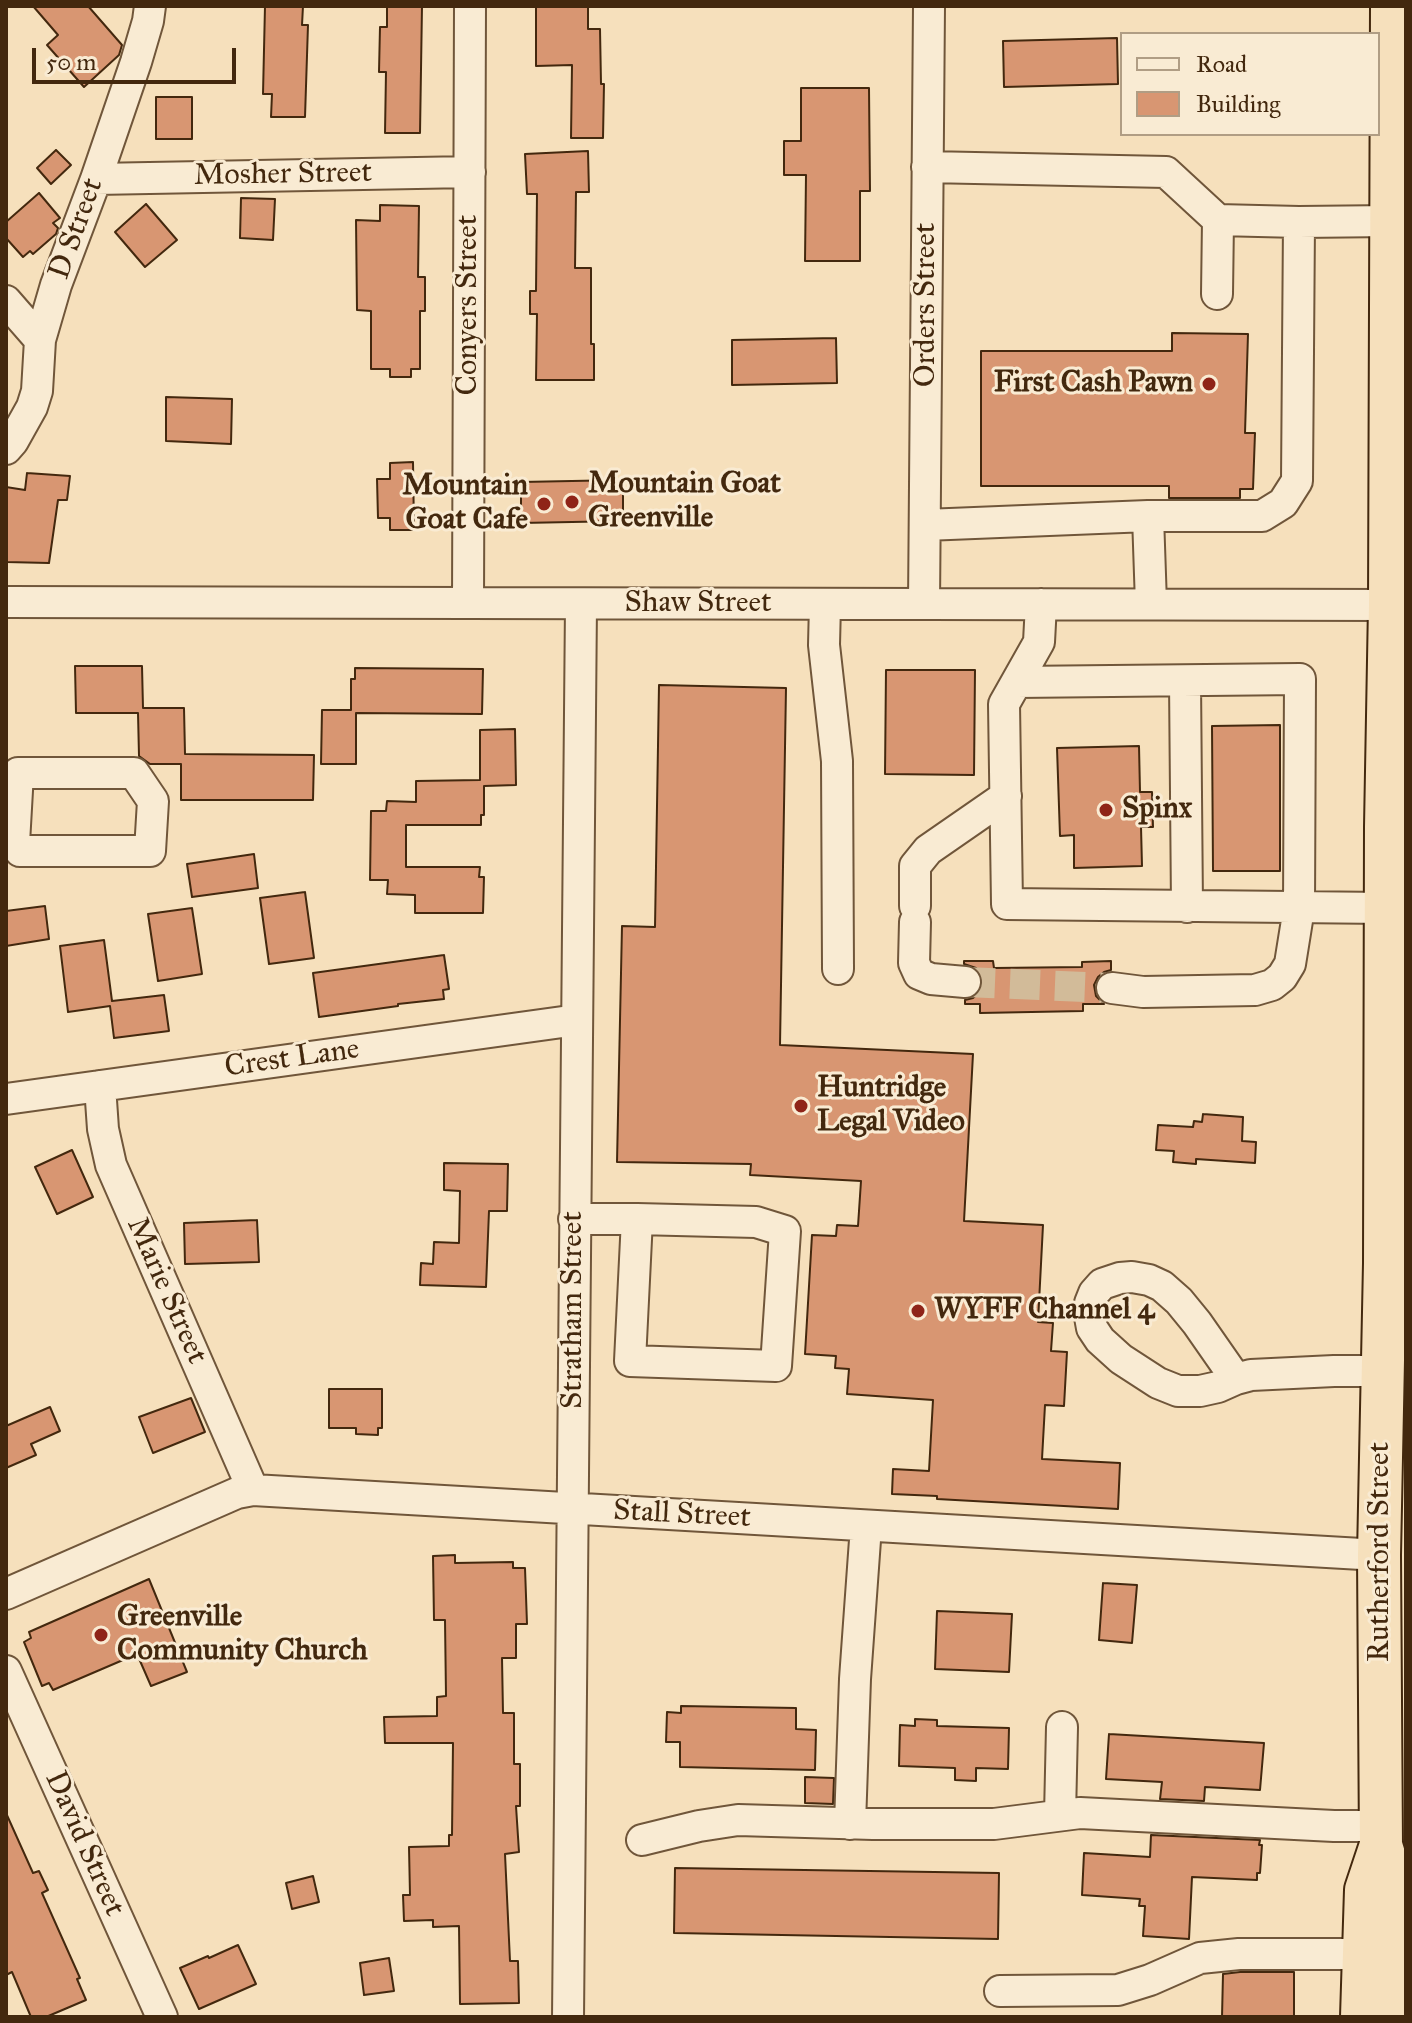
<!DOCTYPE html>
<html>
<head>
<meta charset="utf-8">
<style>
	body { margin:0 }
	#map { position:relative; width:1412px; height:2023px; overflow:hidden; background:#f6e0bc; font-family:"IM FELL Great Primer",serif }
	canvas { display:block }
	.frame { position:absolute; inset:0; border:8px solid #43280e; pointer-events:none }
	.legend { position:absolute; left:1120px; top:32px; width:260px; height:104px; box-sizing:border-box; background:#f9ebd3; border:2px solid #b09d84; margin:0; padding:10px 14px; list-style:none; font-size:24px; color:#43280e }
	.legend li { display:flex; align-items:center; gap:16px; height:40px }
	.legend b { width:40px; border:2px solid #b09d84 }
	.scale { position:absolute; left:32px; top:48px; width:204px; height:36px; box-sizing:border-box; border:4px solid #43280e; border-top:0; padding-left:10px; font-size:24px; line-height:28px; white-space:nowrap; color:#43280e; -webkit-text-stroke:6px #f9ebd3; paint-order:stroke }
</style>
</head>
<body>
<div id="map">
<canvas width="1412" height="2023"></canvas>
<div class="frame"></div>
<ul class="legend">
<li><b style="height:10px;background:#f9ebd3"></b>Road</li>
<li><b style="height:22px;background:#d89672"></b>Building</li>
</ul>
<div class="scale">50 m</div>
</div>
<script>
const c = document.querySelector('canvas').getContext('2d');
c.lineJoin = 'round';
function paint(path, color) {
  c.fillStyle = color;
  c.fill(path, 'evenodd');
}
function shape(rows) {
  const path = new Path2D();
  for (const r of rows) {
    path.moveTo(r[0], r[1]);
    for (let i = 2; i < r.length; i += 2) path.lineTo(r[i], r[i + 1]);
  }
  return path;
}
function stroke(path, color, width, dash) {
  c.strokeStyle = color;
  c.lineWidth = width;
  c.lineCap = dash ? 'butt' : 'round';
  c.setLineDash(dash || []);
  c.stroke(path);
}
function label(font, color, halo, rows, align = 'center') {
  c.font = font + ' "IM FELL Great Primer",serif';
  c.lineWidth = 6;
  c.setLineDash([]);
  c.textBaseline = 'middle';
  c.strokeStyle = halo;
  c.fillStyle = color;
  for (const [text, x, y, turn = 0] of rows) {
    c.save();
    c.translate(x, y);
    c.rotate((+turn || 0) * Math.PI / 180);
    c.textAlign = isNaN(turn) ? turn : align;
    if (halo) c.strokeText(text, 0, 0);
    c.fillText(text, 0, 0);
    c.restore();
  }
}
const building = shape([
	[33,6,88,6,122,45,119,55,84,87,47,45,58,35,33,6],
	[265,6,303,6,302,25,308,25,305,117,271,117,272,94,263,94,265,6],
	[387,6,422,6,420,133,385,133,386,72,379,72,380,27,387,27,387,6],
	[536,6,588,6,588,29,600,29,601,84,604,84,603,138,571,138,572,65,536,66,536,6],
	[1117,38,1118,84,1004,87,1003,41,1117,38],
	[801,88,869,88,870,191,860,191,860,261,805,261,806,175,784,175,784,141,801,141,801,88],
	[156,97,192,97,192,139,156,139,156,97],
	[56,150,71,165,51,184,37,168,56,150],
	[588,151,589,192,576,192,575,268,591,268,591,344,594,344,594,380,536,380,537,314,530,314,530,291,536,291,537,194,527,194,525,154,588,151],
	[39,193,60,218,53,223,58,228,56,234,33,254,30,251,23,257,6,238,6,222,39,193],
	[241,198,275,199,273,240,240,238,241,198],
	[146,204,177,240,145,267,115,232,146,204],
	[380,205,419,206,418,277,425,277,425,311,420,311,420,369,411,369,411,377,390,377,390,369,371,369,371,311,357,310,356,220,380,221,380,205],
	[1172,333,1248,334,1245,433,1255,433,1253,489,1240,489,1240,498,1169,498,1169,486,981,486,981,351,1172,351,1172,333],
	[836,338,837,383,732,385,732,340,836,338],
	[166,397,232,399,231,444,166,441,166,397],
	[413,462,414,530,390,530,390,518,378,518,377,479,390,479,390,463,413,462],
	[27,473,70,476,67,500,58,500,49,563,6,562,6,487,25,490,27,473],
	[623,480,623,521,521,523,521,482,623,480],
	[75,666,142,666,143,708,184,708,185,754,314,755,313,800,181,800,181,764,150,764,139,756,138,713,76,713,75,666],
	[355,668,483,669,482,714,356,713,356,764,321,764,322,710,351,710,351,679,355,679,355,668],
	[886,670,975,670,974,775,885,774,886,670],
	[659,685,786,688,780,1045,973,1054,964,1221,1043,1225,1038,1322,1053,1323,1051,1351,1067,1352,1064,1406,1045,1405,1042,1459,1120,1463,1118,1509,937,1499,937,1496,892,1494,893,1469,929,1471,933,1400,847,1394,849,1369,835,1368,836,1356,805,1354,812,1235,836,1236,837,1225,858,1226,861,1181,750,1175,751,1164,617,1162,622,926,655,927,659,685],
	[1280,725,1280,871,1213,871,1212,726,1280,725],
	[515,729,516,785,484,786,484,815,481,815,481,825,406,825,406,867,480,867,479,877,484,877,483,913,415,913,415,895,387,894,388,880,370,880,371,811,386,811,387,801,416,802,416,781,480,780,480,730,515,729],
	[1139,746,1140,792,1152,792,1153,827,1141,827,1142,866,1074,868,1074,835,1060,836,1057,748,1139,746],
	[254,854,258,888,192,897,187,864,254,854],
	[305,892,314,958,269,964,260,898,305,892],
	[45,906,49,939,6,946,6,911,45,906],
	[192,908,202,974,158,981,148,914,192,908],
	[104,940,112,1001,164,995,169,1031,114,1038,110,1006,68,1012,60,946,104,940],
	[444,955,449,989,443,990,444,999,398,1004,398,1006,319,1017,313,973,444,955],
	[964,961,993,961,994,968,1082,967,1082,962,1111,961,1111,970,1104,972,1098,977,1094,985,1096,996,1104,1004,1083,1004,1083,1011,980,1013,980,1004,965,1004,965,1000,973,998,980,992,983,983,982,975,976,968,964,964,964,961],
	[1203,1114,1243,1117,1242,1141,1256,1142,1255,1163,1196,1159,1196,1164,1173,1162,1174,1151,1156,1150,1158,1125,1193,1127,1194,1121,1202,1122,1203,1114],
	[72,1150,93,1197,57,1214,35,1167,72,1150],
	[444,1163,508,1164,507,1211,489,1211,486,1287,420,1285,421,1263,433,1264,434,1242,459,1243,460,1191,444,1190,444,1163],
	[257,1220,259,1262,185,1264,184,1223,257,1220],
	[329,1389,382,1389,382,1428,378,1428,378,1435,356,1434,356,1428,329,1428,329,1389],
	[191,1398,205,1432,153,1453,139,1417,191,1398],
	[50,1407,60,1431,31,1444,36,1455,6,1468,6,1426,50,1407],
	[455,1555,455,1563,513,1562,513,1568,525,1568,527,1624,516,1624,516,1658,502,1658,503,1713,514,1713,514,1764,520,1764,520,1806,516,1806,519,1852,505,1854,510,1961,518,1961,519,2003,460,2004,459,1926,433,1927,433,1920,404,1921,403,1895,410,1895,409,1847,449,1846,449,1835,452,1835,453,1743,385,1743,384,1717,437,1716,437,1697,446,1696,445,1620,434,1620,433,1556,455,1555],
	[149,1579,187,1672,151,1686,137,1654,53,1690,49,1683,42,1686,24,1642,31,1638,29,1632,149,1579],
	[1103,1583,1137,1585,1132,1643,1099,1640,1103,1583],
	[937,1611,1012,1614,1009,1672,935,1669,937,1611],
	[681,1706,796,1708,796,1729,816,1730,815,1770,680,1767,680,1742,666,1742,667,1712,681,1713,681,1706],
	[915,1719,937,1720,937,1726,1009,1728,1008,1769,976,1768,976,1781,955,1780,955,1768,899,1766,900,1725,915,1726,915,1719],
	[1109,1734,1264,1743,1260,1790,1205,1787,1204,1801,1160,1799,1162,1782,1106,1779,1109,1734],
	[805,1777,834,1778,833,1804,805,1803,805,1777],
	[6,1813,33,1873,39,1871,48,1890,42,1893,80,1978,77,1979,86,2000,46,2017,31,2017,12,1972,6,1975,6,1813],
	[1151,1835,1260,1840,1259,1845,1262,1845,1260,1873,1257,1873,1257,1880,1192,1877,1189,1939,1143,1936,1145,1906,1139,1906,1140,1899,1082,1895,1084,1853,1150,1857,1151,1835],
	[675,1868,999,1873,998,1939,674,1933,675,1868],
	[313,1876,319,1902,292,1909,286,1883,313,1876],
	[238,1945,256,1984,199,2009,180,1968,208,1956,209,1958,238,1945],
	[389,1958,394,1991,364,1995,360,1963,389,1958],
	[1240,1972,1294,1972,1294,2017,1222,2017,1223,1974,1240,1972]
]);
const minorTunnel = shape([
	[965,982,1112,988]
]);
const minor = shape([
	[927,167,1166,172,1218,220,1299,222],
	[96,179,470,172],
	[1217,294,1218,220],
	[6,301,40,340],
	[6,449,13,441,32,407,37,391,40,340,56,285,96,179,136,62,148,21,150,6],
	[1148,516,1151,604],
	[925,525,1148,516,1262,516,1283,503,1297,481,1299,222,1392,221],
	[6,602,1390,605,1406,599],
	[468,603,470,6],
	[825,604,824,645,837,761,838,969],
	[924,604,929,6],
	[1041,604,1039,642,1004,704,1007,904,1386,908],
	[1185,681,1187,907],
	[1017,682,1300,679,1299,908,1290,964,1282,977,1272,985,1255,990,1143,992,1112,988],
	[18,773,134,773,153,801,150,851,20,851,14,843,18,773],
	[915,906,915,866,928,850,1006,796],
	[915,922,914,963,919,974,931,979,965,982],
	[100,1086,103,1129,111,1165,253,1490],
	[6,1099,577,1020],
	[574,1219,637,1219,630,1361,776,1366,785,1231,756,1222,637,1219],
	[1236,1379,1197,1323,1179,1301,1162,1286,1149,1280,1132,1277,1120,1278,1102,1284,1094,1293,1090,1303,1090,1317,1092,1328,1100,1340,1121,1359,1158,1383,1178,1391,1200,1391,1218,1387,1236,1379,1251,1375,1334,1371,1382,1371],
	[6,1594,237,1493,253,1490,1379,1555],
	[6,1671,162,2017],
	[1060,1815,1062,1727],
	[850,1824,855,1679,866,1526],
	[642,1840,699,1826,738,1820,873,1824,994,1824,1080,1813,1334,1826,1381,1826],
	[1000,1991,1118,1990,1150,1980,1200,1958,1239,1954,1364,1954],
	[568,2017,581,604]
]);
const highway = shape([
	[1392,6,1390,605,1386,827,1385,1263,1379,1555,1381,1845,1395,1891,1393,2017],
	[1362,2017,1366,1890,1381,1845]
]);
const markers = [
	[1209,384,8,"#8f2418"],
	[572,502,8,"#8f2418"],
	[544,504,8,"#8f2418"],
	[1106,810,8,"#8f2418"],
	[801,1106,8,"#8f2418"],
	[918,1311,8,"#8f2418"],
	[101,1635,8,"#8f2418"]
];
const streetNames = [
	["Mosher Street",283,175,-1],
	["D Street",77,229,-70],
	["Conyers Street",469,305,-90],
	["Orders Street",927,305,-90],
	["Shaw Street",698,604],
	["Crest Lane",292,1059,-8],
	["Marie Street",166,1291,66],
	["Stratham Street",574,1310,-90],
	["Stall Street",682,1515,3],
	["Rutherford Street",1381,1552,-90],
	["David Street",84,1844,66]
];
const poiNames = [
	["First Cash Pawn",1193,384,"right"],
	["Mountain Goat",588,485],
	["Greenville",588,519],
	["Mountain",528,487,"right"],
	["Goat Cafe",528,521,"right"],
	["Spinx",1122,810],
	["Huntridge",817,1089],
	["Legal Video",817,1123],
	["WYFF Channel 4",934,1311],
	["Greenville",117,1618],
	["Community Church",117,1652]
];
paint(building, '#d89672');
stroke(building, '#43280e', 2);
stroke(minorTunnel, '#d2bb99', 30, [30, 15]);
stroke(minor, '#70563a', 34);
stroke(highway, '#43280e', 46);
stroke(minor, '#f9ebd3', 30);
stroke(highway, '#f6e0bc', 42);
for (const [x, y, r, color] of markers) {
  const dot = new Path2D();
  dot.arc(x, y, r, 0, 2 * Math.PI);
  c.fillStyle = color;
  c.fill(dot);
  stroke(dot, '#f9ebd3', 3);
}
label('30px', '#43280e', '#f9ebd3', streetNames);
label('bold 30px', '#43280e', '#f9ebd3', poiNames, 'left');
</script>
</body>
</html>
